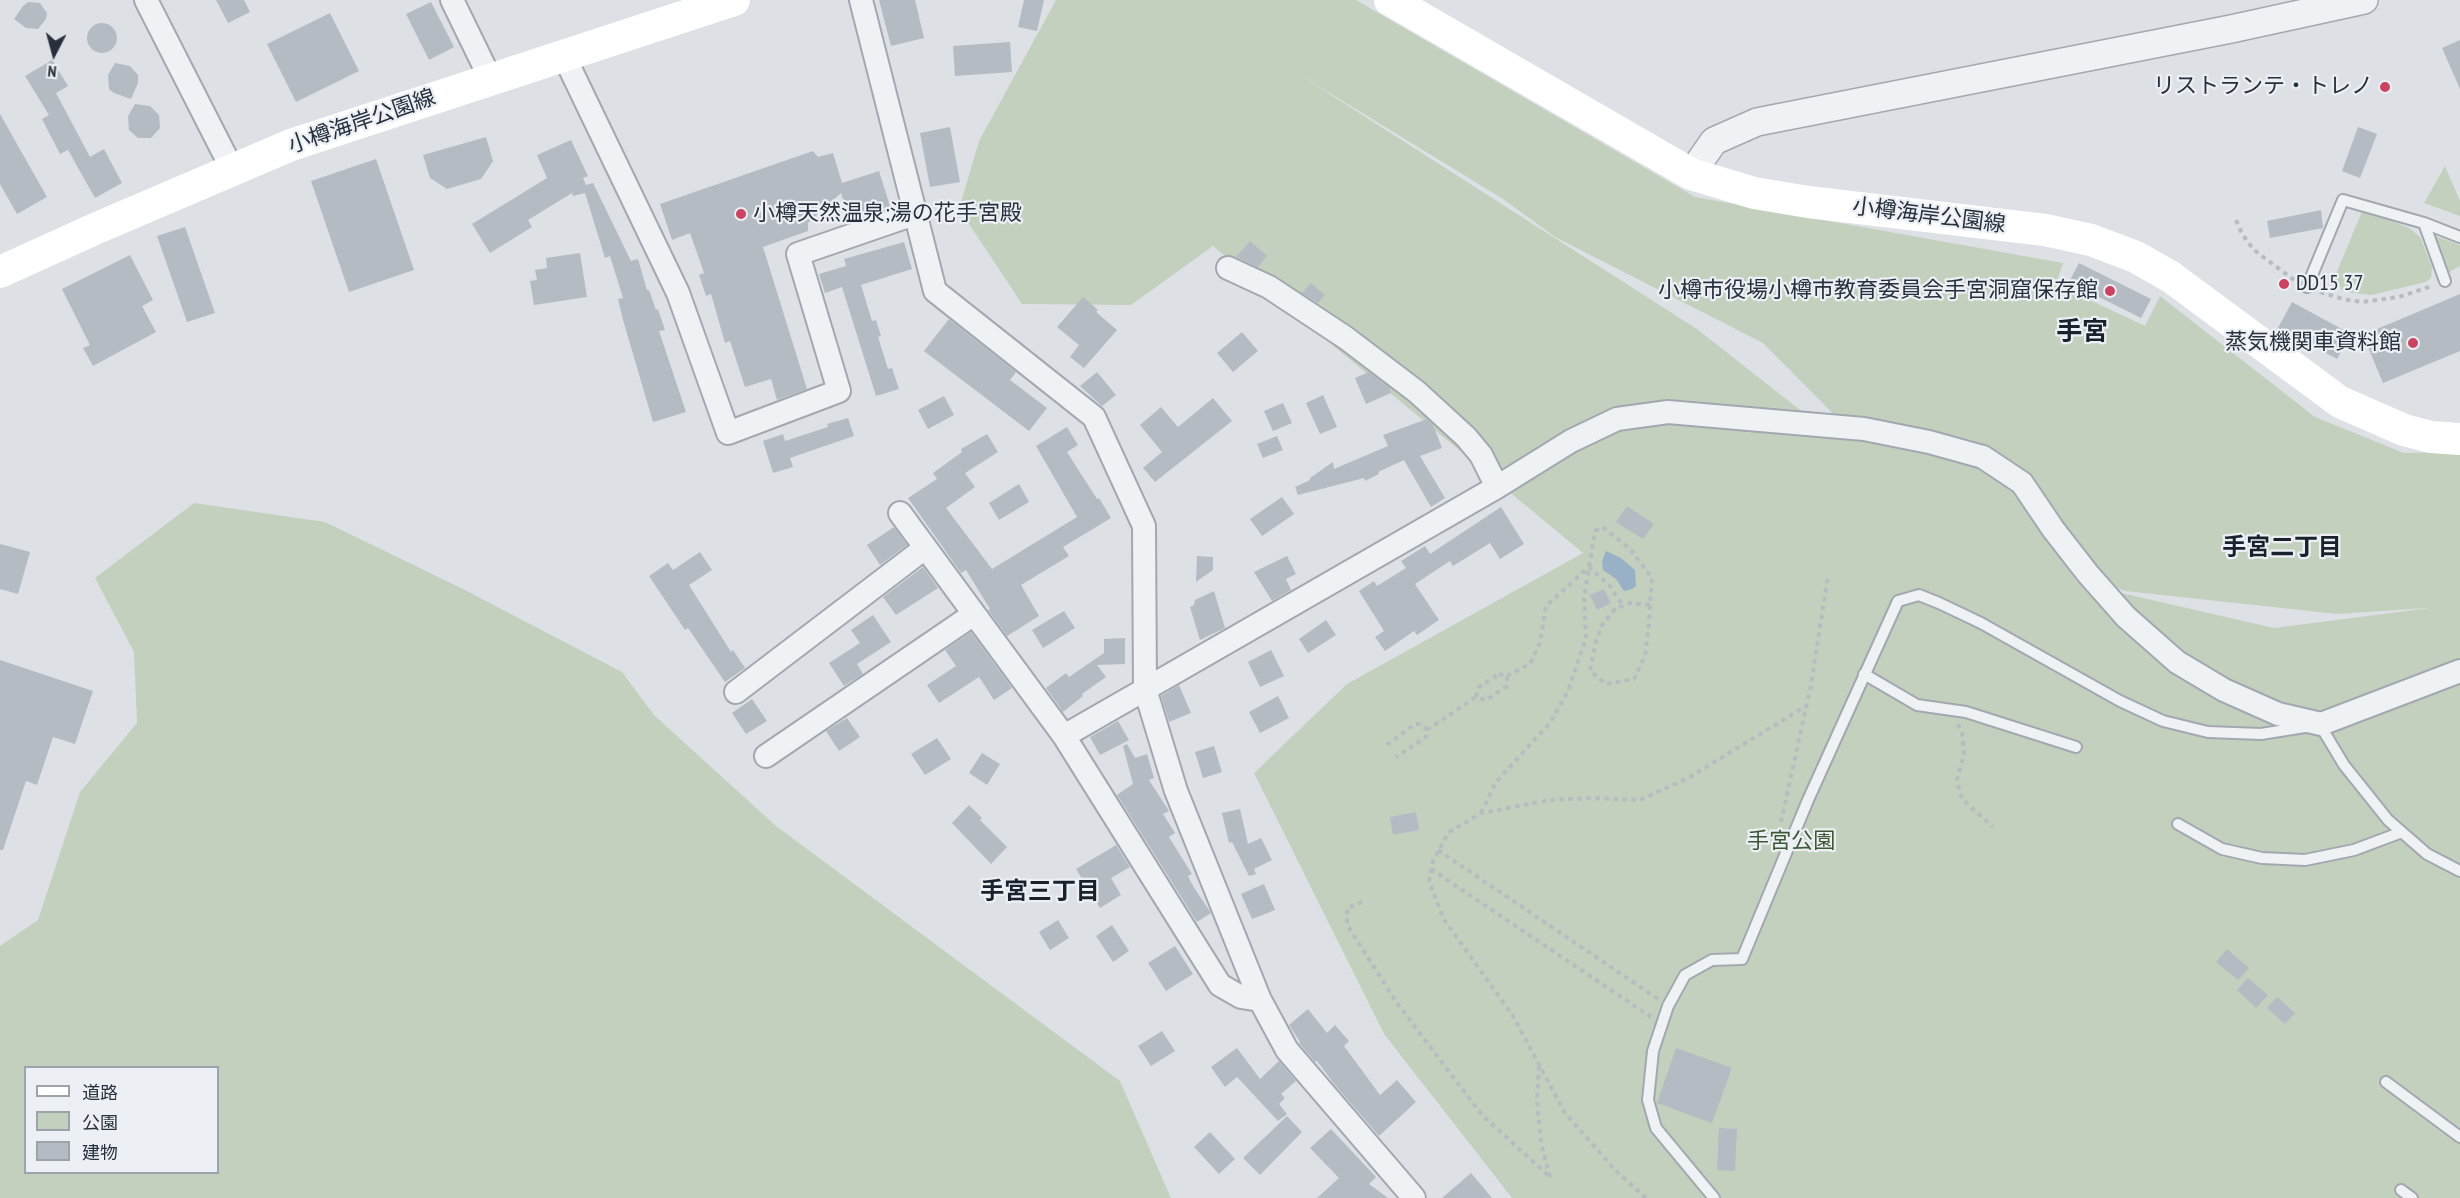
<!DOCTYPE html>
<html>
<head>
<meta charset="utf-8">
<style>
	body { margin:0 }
	#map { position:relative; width:2460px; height:1198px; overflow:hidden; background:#dde1e6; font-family:"PT Sans Narrow","Noto Sans JP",sans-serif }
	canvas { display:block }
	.legend { position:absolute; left:24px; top:1066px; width:195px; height:108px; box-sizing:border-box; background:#ecf0f4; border:2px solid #9da3aa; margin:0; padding:8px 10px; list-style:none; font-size:18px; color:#27303c }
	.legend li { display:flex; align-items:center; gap:12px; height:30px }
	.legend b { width:30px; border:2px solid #9da3aa }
	.north { position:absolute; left:24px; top:24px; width:60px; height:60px; -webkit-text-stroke:4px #ecf0f4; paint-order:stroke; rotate:186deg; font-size:16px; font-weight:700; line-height:24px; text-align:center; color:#27303c }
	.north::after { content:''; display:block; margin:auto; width:21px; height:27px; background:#27303c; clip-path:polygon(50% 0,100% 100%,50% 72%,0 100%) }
</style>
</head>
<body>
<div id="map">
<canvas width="2460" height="1198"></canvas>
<ul class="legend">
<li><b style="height:8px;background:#fff"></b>道路</li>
<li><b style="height:16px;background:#c4d0be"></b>公園</li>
<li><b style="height:16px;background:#b4bbc3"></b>建物</li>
</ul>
<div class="north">N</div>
</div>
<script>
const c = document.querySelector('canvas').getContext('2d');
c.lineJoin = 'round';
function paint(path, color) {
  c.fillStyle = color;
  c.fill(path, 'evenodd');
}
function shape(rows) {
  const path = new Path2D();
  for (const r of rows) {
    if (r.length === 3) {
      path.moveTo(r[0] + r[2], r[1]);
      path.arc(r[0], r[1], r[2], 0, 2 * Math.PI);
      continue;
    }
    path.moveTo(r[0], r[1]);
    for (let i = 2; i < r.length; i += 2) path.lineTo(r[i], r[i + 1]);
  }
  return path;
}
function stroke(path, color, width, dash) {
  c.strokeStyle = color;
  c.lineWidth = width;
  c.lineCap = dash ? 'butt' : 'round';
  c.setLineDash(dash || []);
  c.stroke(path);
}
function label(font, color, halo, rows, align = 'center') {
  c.font = font + ' "PT Sans Narrow","Noto Sans JP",sans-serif';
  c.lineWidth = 4.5;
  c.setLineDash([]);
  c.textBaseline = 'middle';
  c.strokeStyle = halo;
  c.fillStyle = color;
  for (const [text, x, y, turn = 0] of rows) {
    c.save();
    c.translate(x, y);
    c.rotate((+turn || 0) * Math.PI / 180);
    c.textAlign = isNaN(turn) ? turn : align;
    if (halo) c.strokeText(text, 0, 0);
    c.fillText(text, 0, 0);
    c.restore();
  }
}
const green = shape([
	[1056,0,1356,0,1695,197,2063,263,2056,284,2145,326,2160,296,2315,417,2404,453,2460,452,2460,1198,1512,1198,1384,1034,1254,773,1347,684,1583,553,1213,246,1131,305,1022,304,959,209,979,141],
	[1300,75,1503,199,1555,237,1763,343,1855,436,1823,428,1697,329],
	[2067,568,2125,591,2337,614,2429,608,2274,628,2078,583],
	[2445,166,2460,201,2460,216,2424,203],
	[2363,209,2409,228,2420,237,2432,267,2431,278,2426,282,2372,295,2353,293,2342,290,2335,280,2336,274],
	[2435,236,2460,245,2460,266,2449,272],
	[194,503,325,522,461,588,622,672,654,715,776,826,1120,1081,1171,1198,0,1198,0,946,38,920,80,792,137,723,134,652,95,578],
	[26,1068,218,1068,218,1172,26,1172]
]);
const water = shape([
	[1606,551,1621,558,1635,570,1636,586,1632,589,1624,591,1616,579,1603,570,1602,561]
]);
const building = shape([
	[216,0,244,0,250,12,228,23],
	[879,0,915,0,924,38,891,46],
	[1024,0,1044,0,1037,31,1018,27],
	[28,2,40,3,47,13,46,19,38,29,26,28,14,19,23,6],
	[431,2,454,47,429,60,406,14],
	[330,13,359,71,296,102,267,44],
	[102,38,15],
	[2460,40,2460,89,2442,48],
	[1010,42,1012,72,955,76,953,46],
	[52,60,68,86,56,93,90,157,104,149,122,183,95,198,68,150,60,154,42,119,49,115,25,76],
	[115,63,130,66,138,75,138,83,131,99,114,93,109,89,108,75],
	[135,104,150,106,159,115,160,128,151,138,138,138,129,130,128,116],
	[0,114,47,197,17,214,0,184],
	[950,127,960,182,930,187,920,133],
	[2358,127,2377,134,2360,178,2342,171],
	[486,137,493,161,481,179,447,189,430,178,423,155],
	[571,140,588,176,583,178,586,185,593,183,631,261,638,259,647,290,649,290,656,310,658,309,665,330,659,331,686,412,653,422,623,320,618,299,623,298,610,256,605,258,585,193,573,196,572,193,528,220,532,227,490,253,472,224,547,178,537,155],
	[813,151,818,157,833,153,842,183,879,171,890,206,849,218,841,193,808,223,808,231,763,247,807,389,777,400,771,379,745,387,730,341,725,343,711,294,706,296,699,275,704,273,690,233,672,240,660,204],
	[376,159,414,270,349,292,311,181],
	[2321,210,2323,228,2270,238,2267,221],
	[185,227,215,313,187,322,157,236],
	[1250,241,1267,256,1258,267,1236,257],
	[904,242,912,269,861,285,872,321,876,320,881,336,878,337,888,369,892,368,899,389,876,396,842,287,825,293,819,274,846,266,844,259],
	[580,253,587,297,534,305,530,281,537,280,535,270,547,268,546,258],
	[130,255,153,300,142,306,156,332,93,366,83,348,90,345,62,289],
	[2079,263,2151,299,2141,318,2069,282],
	[1311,283,1325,295,1318,303,1302,293],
	[2460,294,2460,351,2383,383,2363,335],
	[1083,297,1098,310,1096,312,1117,330,1084,368,1070,357,1079,345,1057,327],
	[2292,302,2351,334,2337,359,2278,328],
	[949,319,1016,372,1010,380,1047,408,1029,431,924,351],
	[1242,332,1258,351,1233,372,1217,353],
	[1097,372,1116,395,1102,406,1080,386],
	[1369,372,1389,387,1391,393,1366,404,1355,378],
	[1323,395,1337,427,1320,434,1306,403],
	[944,396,954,415,928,429,918,410],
	[1213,398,1232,421,1155,482,1143,468,1162,452,1140,425,1161,407,1178,427],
	[1283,403,1292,423,1273,431,1264,411],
	[848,418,854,436,790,458,793,467,773,473,763,441,783,434,785,441,828,427,827,424],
	[1427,419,1433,425,1442,448,1420,456,1445,498,1431,507,1404,460,1378,472,1379,474,1365,481,1364,478,1298,495,1295,487,1310,480,1310,478,1333,462,1334,469,1388,446,1383,435],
	[1067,427,1078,445,1067,452,1097,499,1099,498,1111,518,1063,547,1069,556,1021,585,1039,616,1007,636,988,610,990,609,966,570,961,573,908,498,937,479,933,473,962,452,961,449,987,434,998,452,965,473,975,487,946,508,992,569,1077,517,1036,446],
	[1277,436,1283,450,1263,458,1257,444],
	[1019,484,1029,502,999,520,989,503],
	[1282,497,1294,514,1262,536,1250,519],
	[1627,506,1654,524,1643,539,1616,522],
	[1501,507,1524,544,1500,559,1490,543,1453,566,1450,561,1415,584,1439,620,1417,635,1414,631,1385,651,1375,637,1384,631,1359,591,1374,581,1377,586,1406,568,1401,561,1425,546,1430,554],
	[894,527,907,545,880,565,867,545],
	[0,544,30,552,18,594,0,589],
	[700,552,712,570,689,585,731,652,733,650,745,668,725,682,688,628,685,630,649,576,668,563,673,570],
	[1197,556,1213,557,1213,570,1196,582],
	[1287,556,1296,574,1286,579,1291,590,1272,601,1254,572],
	[923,567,938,588,896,615,883,597],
	[1604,589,1611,603,1597,610,1590,595],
	[1214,591,1225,628,1200,640,1190,607,1194,605,1195,600],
	[1064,611,1075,628,1043,648,1032,630],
	[873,615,891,642,857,664,863,674,844,686,829,663,860,643,851,630],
	[1326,620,1336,635,1308,653,1299,639],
	[971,632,1012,688,994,700,979,677,939,703,927,685,956,666,945,650],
	[1125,638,1125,664,1097,665,1106,677,1082,694,1083,696,1063,712,1046,688,1066,673,1069,677,1104,653,1104,639],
	[1271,650,1284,676,1260,687,1248,662],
	[0,660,93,691,75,744,53,737,37,785,26,781,3,850,0,850],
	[1179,685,1191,713,1169,722,1161,696],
	[1278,696,1289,718,1260,733,1249,712],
	[752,699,767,721,746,734,732,713],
	[847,718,860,737,839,751,826,731],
	[1118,721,1129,740,1100,755,1090,737],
	[937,738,951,759,925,775,911,754],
	[1127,744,1135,758,1147,754,1154,778,1149,780,1169,811,1163,814,1175,833,1169,837,1192,874,1188,876,1193,886,1211,913,1197,922,1117,795,1133,784,1123,746],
	[1214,746,1222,772,1203,778,1195,752],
	[982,753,1000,764,987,785,969,773],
	[969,805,982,818,980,820,1007,847,991,864,952,823],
	[1240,809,1248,844,1261,838,1272,860,1254,869,1256,874,1249,876,1232,842,1229,843,1222,813],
	[1416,812,1419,830,1393,835,1390,817],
	[1116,845,1130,867,1111,878,1121,895,1100,908,1076,869],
	[1264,884,1275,910,1252,919,1241,894],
	[1058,920,1069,938,1050,950,1039,932],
	[1112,925,1129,951,1113,962,1096,936],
	[1175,946,1193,974,1166,991,1148,963],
	[2227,949,2249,968,2238,980,2216,962],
	[2248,978,2268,995,2256,1008,2237,990],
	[2277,997,2295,1013,2285,1024,2267,1008],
	[1308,1009,1327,1033,1335,1025,1349,1041,1344,1046,1380,1095,1397,1080,1416,1102,1379,1136,1335,1085,1317,1061,1315,1062,1299,1043,1300,1042,1289,1025],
	[1162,1031,1175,1051,1151,1066,1138,1046],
	[1237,1048,1260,1079,1279,1061,1296,1081,1281,1094,1285,1098,1279,1104,1287,1114,1278,1121,1237,1077,1225,1087,1211,1067],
	[1676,1048,1732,1068,1712,1123,1657,1103],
	[1287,1116,1302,1132,1260,1175,1243,1158],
	[1719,1128,1737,1129,1735,1171,1717,1170],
	[1331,1129,1376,1177,1369,1184,1388,1198,1317,1198,1339,1178,1310,1148],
	[1210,1132,1235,1159,1219,1174,1194,1147],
	[1471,1173,1492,1198,1442,1198]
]);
const path = shape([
	[2236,220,2242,234,2254,250,2294,280],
	[2320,292,2343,299,2362,302,2399,297,2432,286],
	[1499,674,1507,676,1507,686,1486,700,1476,697,1479,687,1499,674],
	[1507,676,1530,664,1540,643,1546,606,1589,567,1610,586,1623,606],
	[1958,724,1962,733,1964,754,1957,780,1962,799,1993,827],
	[1427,730,1476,697],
	[1387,745,1415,724,1420,724,1427,730,1426,737,1396,757],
	[1481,813,1496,782,1550,723,1568,691,1586,638,1584,598,1595,531,1603,527,1630,549,1652,578,1650,605,1649,624,1645,656,1634,679,1606,684,1590,671,1596,641,1602,625,1615,609,1630,603,1650,605],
	[1781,822,1811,685,1828,576],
	[1438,850,1658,999],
	[1431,869,1651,1017],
	[1362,902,1347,908,1347,925,1397,1003,1482,1115,1551,1178],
	[1539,1066,1537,1101,1541,1143,1550,1177],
	[1646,1198,1616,1171,1565,1113,1513,1016,1443,918,1429,881,1433,861,1448,833,1481,813,1550,800,1591,798,1640,800,1690,777,1806,706]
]);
const service = shape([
	[2424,223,2445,281],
	[2307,287,2343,200,2424,223,2460,237],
	[1864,674,1917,705,1966,712,2076,747],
	[2320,725,2344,765,2388,820,2427,854,2460,871],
	[2178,824,2222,849,2262,858,2305,860,2354,850,2402,832],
	[2386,1082,2460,1137],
	[2401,1190,2412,1198],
	[1714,1198,1656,1128,1648,1100,1653,1051,1668,1006,1685,975,1712,960,1742,959,1808,800,1898,601,1919,595,1939,603,1981,623,2120,701,2163,721,2208,732,2261,734,2305,727]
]);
const minor = shape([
	[146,0,232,169],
	[452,0,490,78],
	[861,0,935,291,1094,417,1144,526,1145,689,1176,791,1260,1000,1287,1050,1414,1198],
	[564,56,678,293,728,433,839,391,798,254,917,213],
	[1228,268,1269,287,1346,338,1417,392,1466,437,1481,455,1497,487],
	[900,513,1064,736,1220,985,1241,997,1260,1000],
	[736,692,925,548],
	[1064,736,1497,487,1571,441,1617,419,1668,412,1864,429,1929,442,1983,457,2022,483,2053,529,2088,574,2126,617,2177,662,2224,690,2278,714,2321,724,2460,671],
	[766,756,974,614]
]);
const tertiary = shape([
	[1691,174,1714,141,1757,122,2231,29,2364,0]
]);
const secondary = shape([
	[1390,0,1691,174,1754,193,1808,202,2045,230,2091,240,2136,257,2171,277,2340,402,2404,430,2431,437,2460,439],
	[0,272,97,228,291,145,734,0]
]);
const markers = [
	[2385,87,6,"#cb4360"],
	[741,214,6,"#cb4360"],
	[2284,284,6,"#cb4360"],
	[2110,291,6,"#cb4360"],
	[2413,343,6,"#cb4360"]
];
const poiNames = [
	["リストランテ・トレノ",2373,87],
	["小樽天然温泉;湯の花手宮殿",753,214,"left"],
	["DD15 37",2296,284,"left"],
	["小樽市役場小樽市教育委員会手宮洞窟保存館",2098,291],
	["蒸気機関車資料館",2401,343]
];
const streetNames = [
	["小樽海岸公園線",362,122,-19],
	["小樽海岸公園線",1929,216,7]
];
const parkNames = [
	["手宮公園",1791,842]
];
const neighbourhoodNames = [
	["手宮二丁目",2282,548],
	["手宮三丁目",1040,892]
];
const quarterNames = [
	["手宮",2082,333]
];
paint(green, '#c4d0be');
paint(water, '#98b1c6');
paint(building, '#b4bbc3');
stroke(service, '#a3a8b0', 14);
stroke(minor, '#a3a8b0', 26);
stroke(tertiary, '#a3a8b0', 30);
stroke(path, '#b7bcc1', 4, [4.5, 4.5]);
stroke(service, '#eff2f5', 10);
stroke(minor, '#eff2f5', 22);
stroke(tertiary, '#eff2f5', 27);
stroke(secondary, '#fff', 32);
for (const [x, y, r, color] of markers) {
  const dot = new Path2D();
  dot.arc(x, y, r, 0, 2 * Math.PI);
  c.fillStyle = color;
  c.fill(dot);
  stroke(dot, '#ecf0f4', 2);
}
label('22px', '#27303c', '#ecf0f4', poiNames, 'right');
label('22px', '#27303c', '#ecf0f4', streetNames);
label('22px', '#3d5834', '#ecf0f4', parkNames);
label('bold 24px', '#19212d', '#ecf0f4', neighbourhoodNames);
label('bold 26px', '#19212d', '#ecf0f4', quarterNames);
</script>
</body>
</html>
